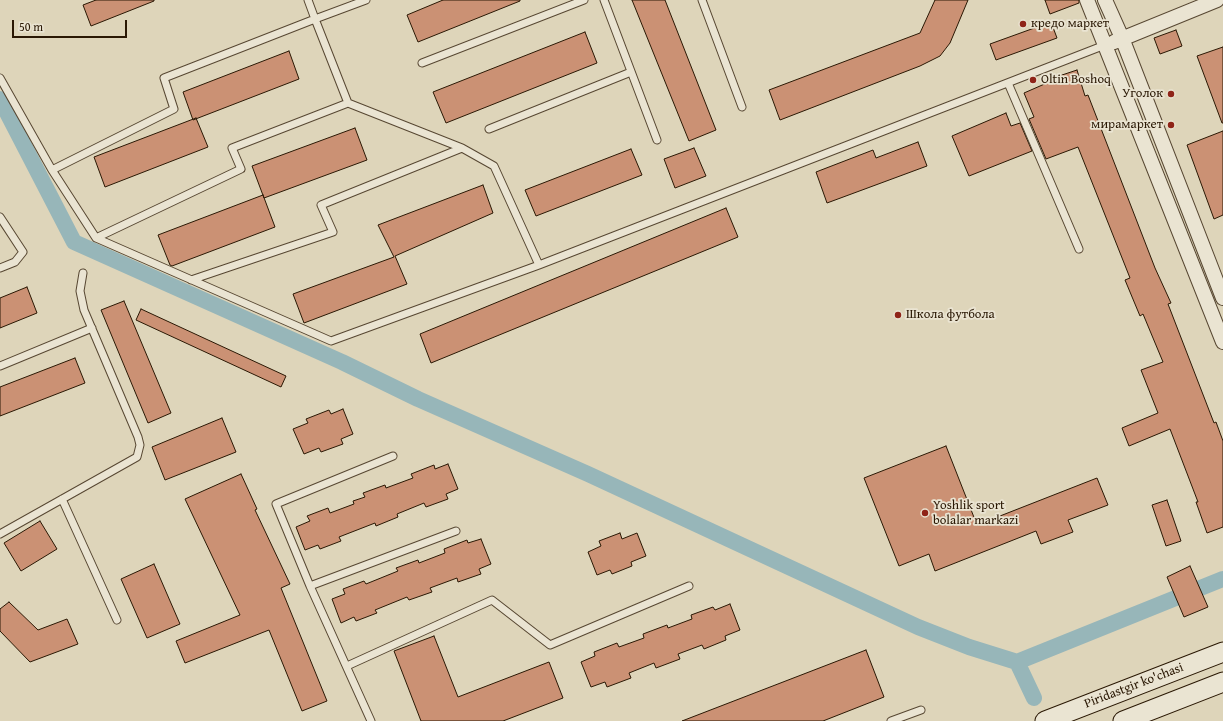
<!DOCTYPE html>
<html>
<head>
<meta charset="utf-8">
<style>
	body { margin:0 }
	#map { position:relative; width:1223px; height:721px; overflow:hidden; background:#ded5ba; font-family:"Gentium Book Plus",serif }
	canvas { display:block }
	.scale { position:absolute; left:12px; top:20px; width:115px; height:18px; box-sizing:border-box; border:2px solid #2a1804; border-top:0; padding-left:5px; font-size:12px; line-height:14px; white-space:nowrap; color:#2a1804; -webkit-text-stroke:3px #eae4d2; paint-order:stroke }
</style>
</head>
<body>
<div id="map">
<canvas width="1223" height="721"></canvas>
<div class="scale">50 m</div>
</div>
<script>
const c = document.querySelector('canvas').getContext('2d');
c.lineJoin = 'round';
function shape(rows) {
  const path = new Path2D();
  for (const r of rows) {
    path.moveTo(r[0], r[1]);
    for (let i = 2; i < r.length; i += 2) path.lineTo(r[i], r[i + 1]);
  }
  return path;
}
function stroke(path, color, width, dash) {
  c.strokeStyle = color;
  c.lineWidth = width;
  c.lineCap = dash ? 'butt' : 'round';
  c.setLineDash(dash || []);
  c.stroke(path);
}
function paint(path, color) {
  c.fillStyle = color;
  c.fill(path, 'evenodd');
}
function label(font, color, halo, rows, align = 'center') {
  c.font = font + ' "Gentium Book Plus",serif';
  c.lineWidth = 3.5;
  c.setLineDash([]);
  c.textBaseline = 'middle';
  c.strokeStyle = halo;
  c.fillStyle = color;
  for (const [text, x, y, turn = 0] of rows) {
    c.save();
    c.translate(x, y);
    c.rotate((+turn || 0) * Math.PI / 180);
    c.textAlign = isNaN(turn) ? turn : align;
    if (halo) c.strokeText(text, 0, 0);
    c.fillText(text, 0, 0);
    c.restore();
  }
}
const canal = shape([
	[0,99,74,242,342,362,418,399,588,474,918,627,969,647,1017,662,1034,698],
	[1017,662,1223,579]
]);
const building = shape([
	[96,0,154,0,154,1,91,26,83,5,96,0],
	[443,0,520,0,520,1,418,42,407,15,443,0],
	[632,0,665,0,716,130,689,141,632,0],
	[935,0,968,0,950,43,940,56,920,66,780,120,769,90,920,33,935,0],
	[1045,0,1079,0,1079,3,1050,14,1045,0],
	[1051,22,1057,38,996,60,990,44,1051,22],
	[1176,30,1182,46,1160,54,1154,38,1176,30],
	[585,32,597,63,446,123,433,92,585,32],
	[1223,47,1223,123,1222,123,1197,56,1223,47],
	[289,51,299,79,193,120,183,92,289,51],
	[1077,70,1085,96,1088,95,1155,268,1171,303,1168,304,1214,423,1216,422,1223,441,1223,527,1207,533,1196,502,1198,502,1170,429,1129,446,1122,428,1158,413,1141,370,1163,362,1143,314,1140,316,1125,280,1130,278,1078,147,1046,159,1029,119,1034,117,1024,93,1056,79,1056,77,1077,70],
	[1006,113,1011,126,1020,123,1032,151,969,176,952,136,1006,113],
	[196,118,208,147,105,187,94,157,196,118],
	[355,128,367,160,264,198,252,166,355,128],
	[1223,131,1223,215,1214,219,1187,145,1223,131],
	[918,142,927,166,827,203,816,172,873,150,876,158,918,142],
	[694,148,706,176,675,188,664,159,694,148],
	[631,149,642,175,536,216,525,190,631,149],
	[483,185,493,213,395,256,407,284,304,323,293,294,394,257,378,225,483,185],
	[263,195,275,227,172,266,170,265,158,235,263,195],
	[726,208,738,237,431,363,420,334,726,208],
	[27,287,37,313,0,328,0,298,27,287],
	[124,301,171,413,148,423,101,310,124,301],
	[141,309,286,376,281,387,136,320,141,309],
	[75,358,85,383,0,416,0,387,75,358],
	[343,409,353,434,341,439,343,444,321,452,319,448,304,454,293,429,308,423,306,419,329,410,331,414,343,409],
	[222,418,236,452,165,480,152,447,222,418],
	[946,446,977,525,1097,478,1108,505,1068,520,1073,532,1041,544,1036,531,935,571,929,554,899,566,864,478,946,446],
	[448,464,458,489,446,494,448,499,426,507,424,503,397,514,398,517,376,526,375,523,339,537,341,541,320,549,318,545,305,550,296,527,310,521,307,516,328,508,330,513,354,504,353,501,365,497,363,493,385,485,386,488,413,478,411,474,434,465,435,469,448,464],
	[241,474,257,509,255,510,290,584,281,588,327,701,302,711,269,630,185,663,176,641,240,615,185,499,241,474],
	[1167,500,1181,541,1166,546,1152,505,1167,500],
	[40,521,57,549,21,571,4,543,40,521],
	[620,533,622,539,637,533,646,556,631,562,632,566,612,574,610,570,597,575,588,552,601,546,599,541,620,533],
	[481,539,491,564,479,569,481,574,458,582,457,578,430,588,432,592,409,600,407,597,375,610,377,613,356,621,354,617,341,623,332,599,345,594,343,589,364,581,366,584,398,571,396,568,418,560,419,563,445,553,444,549,467,540,468,543,481,539],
	[154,564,180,624,147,638,121,579,154,564],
	[1190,566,1208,607,1184,617,1167,577,1190,566],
	[9,602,38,630,67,619,78,644,30,662,0,631,0,609,9,602],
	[730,604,740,630,725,636,726,640,704,649,702,645,678,654,680,659,656,668,654,663,629,673,631,678,607,687,605,682,591,687,581,662,595,656,594,652,617,643,619,647,644,638,643,634,667,625,668,628,692,619,691,615,713,607,715,610,730,604],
	[434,636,458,697,549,662,563,698,503,721,421,721,394,651,434,636],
	[866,650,884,697,823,721,682,721,866,650]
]);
const service = shape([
	[604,0,657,140],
	[702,0,742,107],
	[422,63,584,0],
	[0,78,52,170,96,238,331,341,539,265,494,166,462,148],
	[1008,83,1079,249],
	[489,129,631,72],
	[52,170,174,109,164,78,315,19,308,0],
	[0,217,23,252,15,262,0,268],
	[96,238,241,169,232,148,348,103,315,19,366,0],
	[539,265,1105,45],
	[191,280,333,232,321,205,462,148,348,103],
	[0,366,92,328],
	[62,499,117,620],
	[0,534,137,457,140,445,138,437,84,310,80,291,83,273],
	[310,586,456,531],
	[347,666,492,600,550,645,689,586],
	[371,721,310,586,276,504,393,456],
	[891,721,921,710]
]);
const minor = shape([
	[1087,0,1223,342],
	[1105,0,1122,38,1223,298],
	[1114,42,1217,0]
]);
const secondary = shape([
	[1045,721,1223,652],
	[1123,721,1223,682]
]);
const markers = [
	[1023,24,4,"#8f2418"],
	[1033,80,4,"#8f2418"],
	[1171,94,4,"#8f2418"],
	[1171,125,4,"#8f2418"],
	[898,315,4,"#8f2418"],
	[925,513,4,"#8f2418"]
];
const poiNames = [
	["кредо маркет",1031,24],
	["Oltin Boshoq",1041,80],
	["Уголок",1163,94,"right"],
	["мирамаркет",1163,125,"right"],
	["Школа футбола",906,315],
	["Yoshlik sport",933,506],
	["bolalar markazi",933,521]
];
const streetNames = [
	["Piridastgir ko'chasi",1134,686,-21]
];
stroke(canal, '#97b6b9', 16);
paint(building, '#cb9174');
stroke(building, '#2a1804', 1);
stroke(service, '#574732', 9);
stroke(minor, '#574732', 16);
stroke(secondary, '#2a1804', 21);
stroke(service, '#eae4d2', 7);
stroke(minor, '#eae4d2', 14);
stroke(secondary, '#eae4d2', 19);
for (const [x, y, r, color] of markers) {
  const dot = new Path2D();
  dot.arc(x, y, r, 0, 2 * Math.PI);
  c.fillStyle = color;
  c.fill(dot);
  stroke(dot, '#eae4d2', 1.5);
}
label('13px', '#2a1804', '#eae4d2', poiNames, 'left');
label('13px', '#2a1804', '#eae4d2', streetNames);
</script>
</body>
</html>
